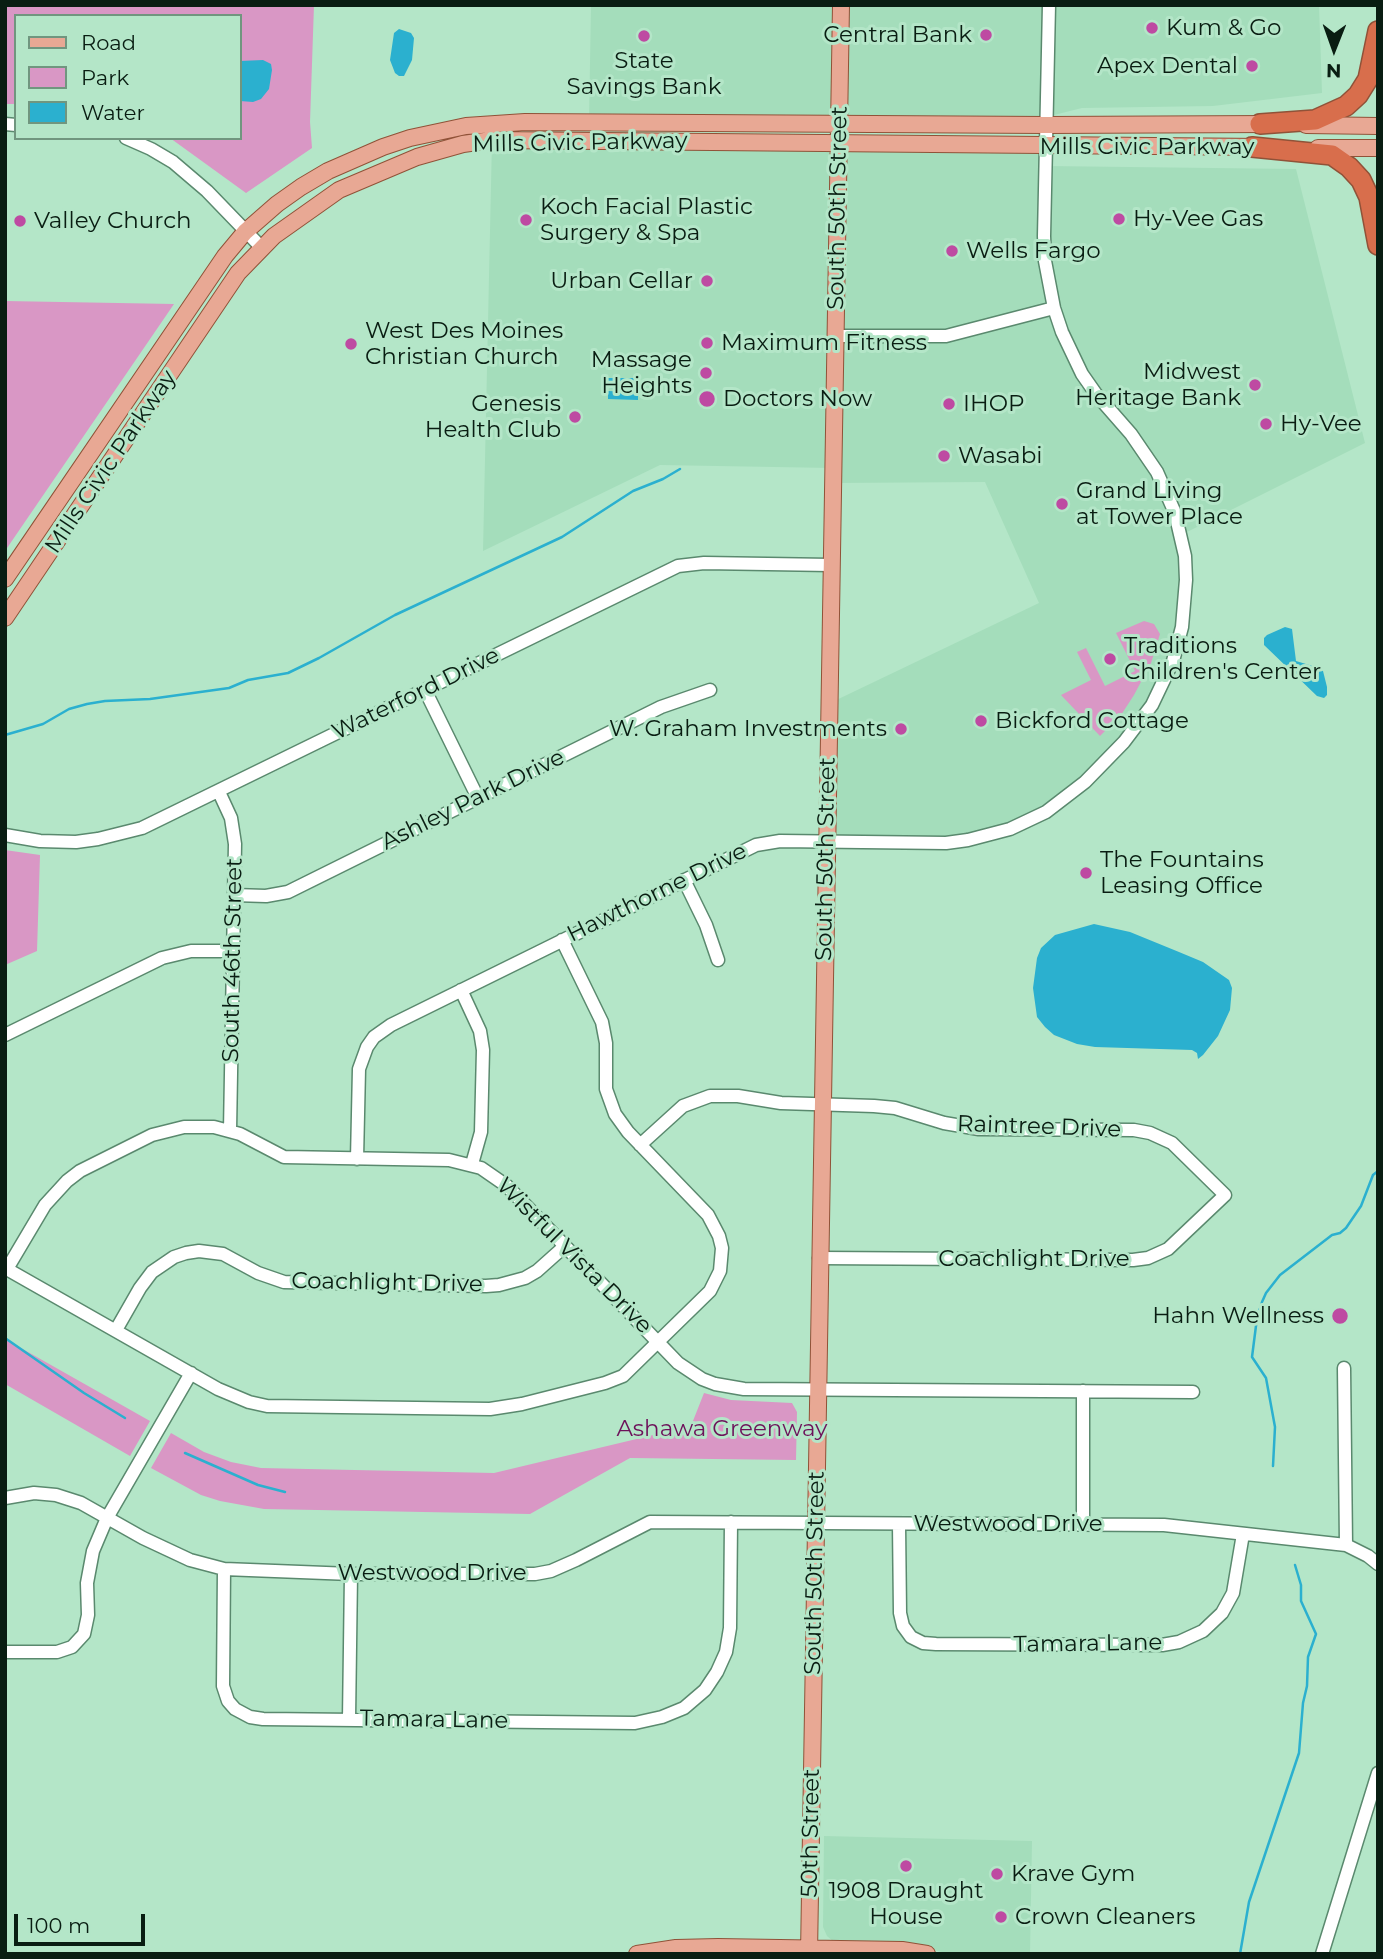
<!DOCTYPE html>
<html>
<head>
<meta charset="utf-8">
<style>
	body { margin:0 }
	#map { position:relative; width:1383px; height:1959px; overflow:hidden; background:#b4e6c8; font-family:Montserrat,sans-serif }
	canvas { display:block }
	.frame { position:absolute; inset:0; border:7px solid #091d12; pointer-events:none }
	.legend { position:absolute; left:14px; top:14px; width:228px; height:126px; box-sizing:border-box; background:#b4e6c8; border:2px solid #70967f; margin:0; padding:9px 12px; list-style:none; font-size:21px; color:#091d12 }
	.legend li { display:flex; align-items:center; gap:14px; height:35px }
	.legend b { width:35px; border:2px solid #70967f }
	.north { position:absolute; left:1299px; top:14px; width:70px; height:70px; -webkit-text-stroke:5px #b4e6c8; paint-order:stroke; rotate:181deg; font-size:19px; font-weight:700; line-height:28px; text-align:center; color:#091d12 }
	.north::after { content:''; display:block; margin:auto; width:24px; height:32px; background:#091d12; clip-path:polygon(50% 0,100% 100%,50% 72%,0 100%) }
	.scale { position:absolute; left:14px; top:1914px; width:131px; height:32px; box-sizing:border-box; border:4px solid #091d12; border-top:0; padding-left:9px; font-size:21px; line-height:24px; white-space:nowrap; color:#091d12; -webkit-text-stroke:5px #b4e6c8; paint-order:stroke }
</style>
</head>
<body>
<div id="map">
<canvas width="1383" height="1959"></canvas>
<div class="frame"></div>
<ul class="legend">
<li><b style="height:9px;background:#e8a894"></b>Road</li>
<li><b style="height:19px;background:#d997c5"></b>Park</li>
<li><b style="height:19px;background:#2bb0cf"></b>Water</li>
</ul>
<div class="north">N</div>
<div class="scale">100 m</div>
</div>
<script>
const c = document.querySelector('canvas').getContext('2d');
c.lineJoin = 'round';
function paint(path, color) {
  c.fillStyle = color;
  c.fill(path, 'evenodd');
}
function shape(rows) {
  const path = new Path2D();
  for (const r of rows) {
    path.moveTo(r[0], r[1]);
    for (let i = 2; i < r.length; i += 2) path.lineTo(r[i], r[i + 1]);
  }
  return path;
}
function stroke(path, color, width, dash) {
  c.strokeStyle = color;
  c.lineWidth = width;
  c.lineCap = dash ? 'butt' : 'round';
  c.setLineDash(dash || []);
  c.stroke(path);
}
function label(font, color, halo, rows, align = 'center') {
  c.font = font + ' Montserrat,sans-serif';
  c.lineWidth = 6;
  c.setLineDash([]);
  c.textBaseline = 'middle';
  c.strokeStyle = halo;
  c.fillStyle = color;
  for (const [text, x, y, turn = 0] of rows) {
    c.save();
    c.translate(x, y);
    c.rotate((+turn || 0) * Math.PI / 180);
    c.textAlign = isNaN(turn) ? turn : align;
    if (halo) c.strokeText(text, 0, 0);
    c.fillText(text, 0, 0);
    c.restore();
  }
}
const built = shape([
	[591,5,1319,5,1322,93,1213,106,1082,108,1046,117,589,122],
	[492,140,1045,146,1046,166,1296,169,1365,443,1181,535,1185,607,1152,705,1069,796,990,835,826,842,828,704,1039,603,985,482,833,483,832,468,660,465,483,551],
	[824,1836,1032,1841,1030,1954,950,1954,921,1947,834,1942,827,1936,823,1927]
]);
const green = shape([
	[5,5,314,5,310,122,312,148,246,193,170,138,240,138,240,16,16,16,16,104,5,104],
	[5,301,174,304,5,551],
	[1144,621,1154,624,1160,634,1151,663,1134,695,1121,715,1100,736,1061,695,1091,680,1077,652,1086,648,1105,686,1135,671,1116,633],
	[5,850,40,855,37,951,5,965],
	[5,1339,150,1421,130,1456,5,1384],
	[704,1393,731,1400,792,1403,797,1412,796,1460,630,1458,530,1514,264,1509,220,1501,201,1495,151,1468,171,1433,204,1452,231,1462,261,1468,494,1473,691,1426]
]);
const water = shape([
	[399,29,411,33,414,38,412,60,404,76,399,76,395,73,390,60,394,33],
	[263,60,271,64,272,70,269,89,261,99,253,102,240,101,240,61],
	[608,378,638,378,638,400,608,399,608,391,628,392,629,389,608,388],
	[1285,627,1292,629,1296,661,1316,667,1323,671,1327,687,1327,695,1324,698,1317,696,1264,645,1264,638,1267,635],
	[1094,924,1130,932,1179,952,1203,962,1229,980,1232,988,1230,1010,1218,1036,1203,1055,1198,1059,1197,1053,1192,1050,1095,1047,1077,1044,1054,1035,1045,1027,1037,1017,1033,988,1037,958,1041,948,1055,935]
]);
const stream = shape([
	[5,735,43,724,69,709,87,704,105,701,150,699,229,688,248,680,288,673,319,658,395,615,562,537,633,491,663,479,680,469],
	[5,1338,84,1393,125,1418],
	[185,1453,258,1485,285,1492],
	[1273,1466,1275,1427,1266,1378,1252,1357,1257,1318,1262,1302,1266,1293,1280,1275,1332,1235,1340,1233,1346,1228,1361,1206,1373,1175,1378,1171],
	[1240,1954,1249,1902,1299,1753,1303,1703,1307,1686,1308,1657,1316,1634,1301,1601,1301,1585,1295,1565]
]);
const minor = shape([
	[5,124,16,125],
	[126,138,151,149,173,162,207,191,262,248],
	[835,336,946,336,1054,308],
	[425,690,478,798],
	[219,792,231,818,235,844,230,1131],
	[5,835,40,841,76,842,98,839,142,828,678,566,704,563,831,565],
	[684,880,706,925,718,960],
	[234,895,266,896,288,892,661,707,710,690],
	[461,990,480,1031,483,1050,481,1132,472,1164],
	[5,1035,162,958,191,951,233,951],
	[640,1145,683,1106,710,1096,738,1096,781,1103,874,1106,895,1108,944,1123,979,1129,1134,1130,1150,1133,1172,1143,1225,1195,1168,1249,1148,1258,1133,1260,819,1258],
	[357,1159,359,1069,367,1047,374,1037,391,1025,756,845,780,841,946,843,968,840,1010,829,1046,812,1085,782,1124,742,1152,705,1173,661,1182,627,1186,580,1185,556,1175,513,1157,472,1131,434,1096,394,1082,374,1062,332,1054,308,1045,261,1044,236,1049,5],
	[5,1268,218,1389,249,1402,267,1406,490,1409,522,1404,605,1383,623,1376,710,1291,720,1271,722,1248,719,1236,708,1215,628,1132,615,1114,606,1089,606,1043,602,1022,562,940],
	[7,1269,45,1205,67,1181,80,1171,152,1135,184,1127,214,1127,240,1134,284,1157,449,1160,481,1168,507,1186,678,1363,702,1379,715,1384,744,1389,1193,1392],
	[116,1330,140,1288,152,1272,174,1257,186,1253,199,1251,223,1254,258,1273,284,1282,486,1286,499,1285,525,1278,537,1271,565,1246],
	[1344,1368,1346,1545],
	[5,1498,34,1493,56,1495,81,1503,143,1538,190,1560,224,1569,351,1574,535,1574,551,1571,576,1560,650,1522,1164,1525,1346,1545,1368,1556,1378,1564],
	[899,1524,900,1613,903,1626,911,1637,923,1643,936,1644,1162,1645,1179,1642,1203,1631,1222,1613,1233,1593,1243,1534],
	[1083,1524,1083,1391],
	[224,1569,223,1686,228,1701,235,1709,250,1717,263,1719,635,1723,662,1717,684,1708,705,1690,717,1672,726,1652,730,1628,731,1522],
	[5,1652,57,1652,72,1647,84,1634,88,1615,87,1583,93,1551,107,1518,191,1373],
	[349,1719,351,1574],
	[1322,1954,1378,1773]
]);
const major = shape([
	[1306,125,1378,126],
	[1318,148,1378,148],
	[5,579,225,256,245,232,277,204,301,187,328,171,383,147,410,138,466,126,525,122,1046,125,1270,124],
	[5,618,238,273,274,236,339,190,417,157,463,144,492,140,1264,147],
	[637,1954,676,1948,718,1947,902,1950,927,1954],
	[809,1954,841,5]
]);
const highway = shape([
	[1260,124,1315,120,1346,106,1358,95,1368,79,1378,31],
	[1252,147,1332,155,1349,167,1361,180,1369,197,1378,245]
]);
const markers = [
	[1152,28,7,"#be4aa2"],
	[986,35,7,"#be4aa2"],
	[644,36,7,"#be4aa2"],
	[1252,66,7,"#be4aa2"],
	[1119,219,7,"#be4aa2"],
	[526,220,7,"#be4aa2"],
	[20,221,7,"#be4aa2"],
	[952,251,7,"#be4aa2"],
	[707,281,7,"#be4aa2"],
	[707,343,7,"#be4aa2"],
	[351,344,7,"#be4aa2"],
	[706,373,7,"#be4aa2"],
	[1255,385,7,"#be4aa2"],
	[707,399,9,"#be4aa2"],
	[949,404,7,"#be4aa2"],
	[575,417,7,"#be4aa2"],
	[1266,424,7,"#be4aa2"],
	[944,456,7,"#be4aa2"],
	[1062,504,7,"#be4aa2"],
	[1110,659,7,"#be4aa2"],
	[981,721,7,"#be4aa2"],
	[901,729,7,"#be4aa2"],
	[1086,873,7,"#be4aa2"],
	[1340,1316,9,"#be4aa2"],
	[906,1866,7,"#be4aa2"],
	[997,1874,7,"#be4aa2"],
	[1001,1917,7,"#be4aa2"]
];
const poiNames = [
	["Kum & Go",1166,28],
	["Central Bank",972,35,"right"],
	["State",644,61,"center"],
	["Savings Bank",644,87,"center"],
	["Apex Dental",1238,66,"right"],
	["Koch Facial Plastic",540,207],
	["Surgery & Spa",540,233],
	["Hy-Vee Gas",1133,219],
	["Valley Church",34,221],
	["Wells Fargo",966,251],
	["Urban Cellar",693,281,"right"],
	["West Des Moines",365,331],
	["Christian Church",365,357],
	["Maximum Fitness",721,343],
	["Massage",692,360,"right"],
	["Heights",692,386,"right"],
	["Midwest",1241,372,"right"],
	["Heritage Bank",1241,398,"right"],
	["Doctors Now",723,399],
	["Genesis",561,404,"right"],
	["Health Club",561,430,"right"],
	["IHOP",963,404],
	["Hy-Vee",1280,424],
	["Wasabi",958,456],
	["Grand Living",1076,491],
	["at Tower Place",1076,517],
	["Traditions",1124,646],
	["Children's Center",1124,672],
	["Bickford Cottage",995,721],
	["W. Graham Investments",887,729,"right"],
	["The Fountains",1100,860],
	["Leasing Office",1100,886],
	["Hahn Wellness",1324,1316,"right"],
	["Krave Gym",1011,1874],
	["1908 Draught",906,1891,"center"],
	["House",906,1917,"center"],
	["Crown Cleaners",1015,1917]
];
const streetNames = [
	["Mills Civic Parkway",580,143,-1],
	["Mills Civic Parkway",1147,147],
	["South 50th Street",838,208,-89],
	["Mills Civic Parkway",111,462,-56],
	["Waterford Drive",416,694,-26],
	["Ashley Park Drive",473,800,-26],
	["South 50th Street",826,859,-89],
	["Hawthorne Drive",657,893,-26],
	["South 46th Street",233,960,-89],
	["Raintree Drive",1039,1127,2],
	["Wistful Vista Drive",574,1256,45],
	["Coachlight Drive",1034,1259],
	["Coachlight Drive",387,1283,1],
	["Westwood Drive",1008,1524],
	["Westwood Drive",432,1573],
	["South 50th Street",815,1573,-89],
	["Tamara Lane",1088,1644,-1],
	["Tamara Lane",434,1720,1],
	["50th Street",811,1833,-89]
];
const parkNames = [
	["Ashawa Greenway",722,1429]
];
paint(built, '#a4ddbb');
paint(green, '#d997c5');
paint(water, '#2bb0cf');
stroke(stream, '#2bb0cf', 2.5);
stroke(minor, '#5a896e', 15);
stroke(major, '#905238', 18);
stroke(highway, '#905238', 22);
stroke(minor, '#fff', 12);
stroke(major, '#e8a894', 16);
stroke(highway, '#d86e4c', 19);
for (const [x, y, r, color] of markers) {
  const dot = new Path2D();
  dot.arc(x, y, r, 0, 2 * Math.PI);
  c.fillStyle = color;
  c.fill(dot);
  stroke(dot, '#b4e6c8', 2.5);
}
label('23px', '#091d12', '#b4e6c8', poiNames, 'left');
label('23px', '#091d12', '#b4e6c8', streetNames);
label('23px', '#6d115a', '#b4e6c8', parkNames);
</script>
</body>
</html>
